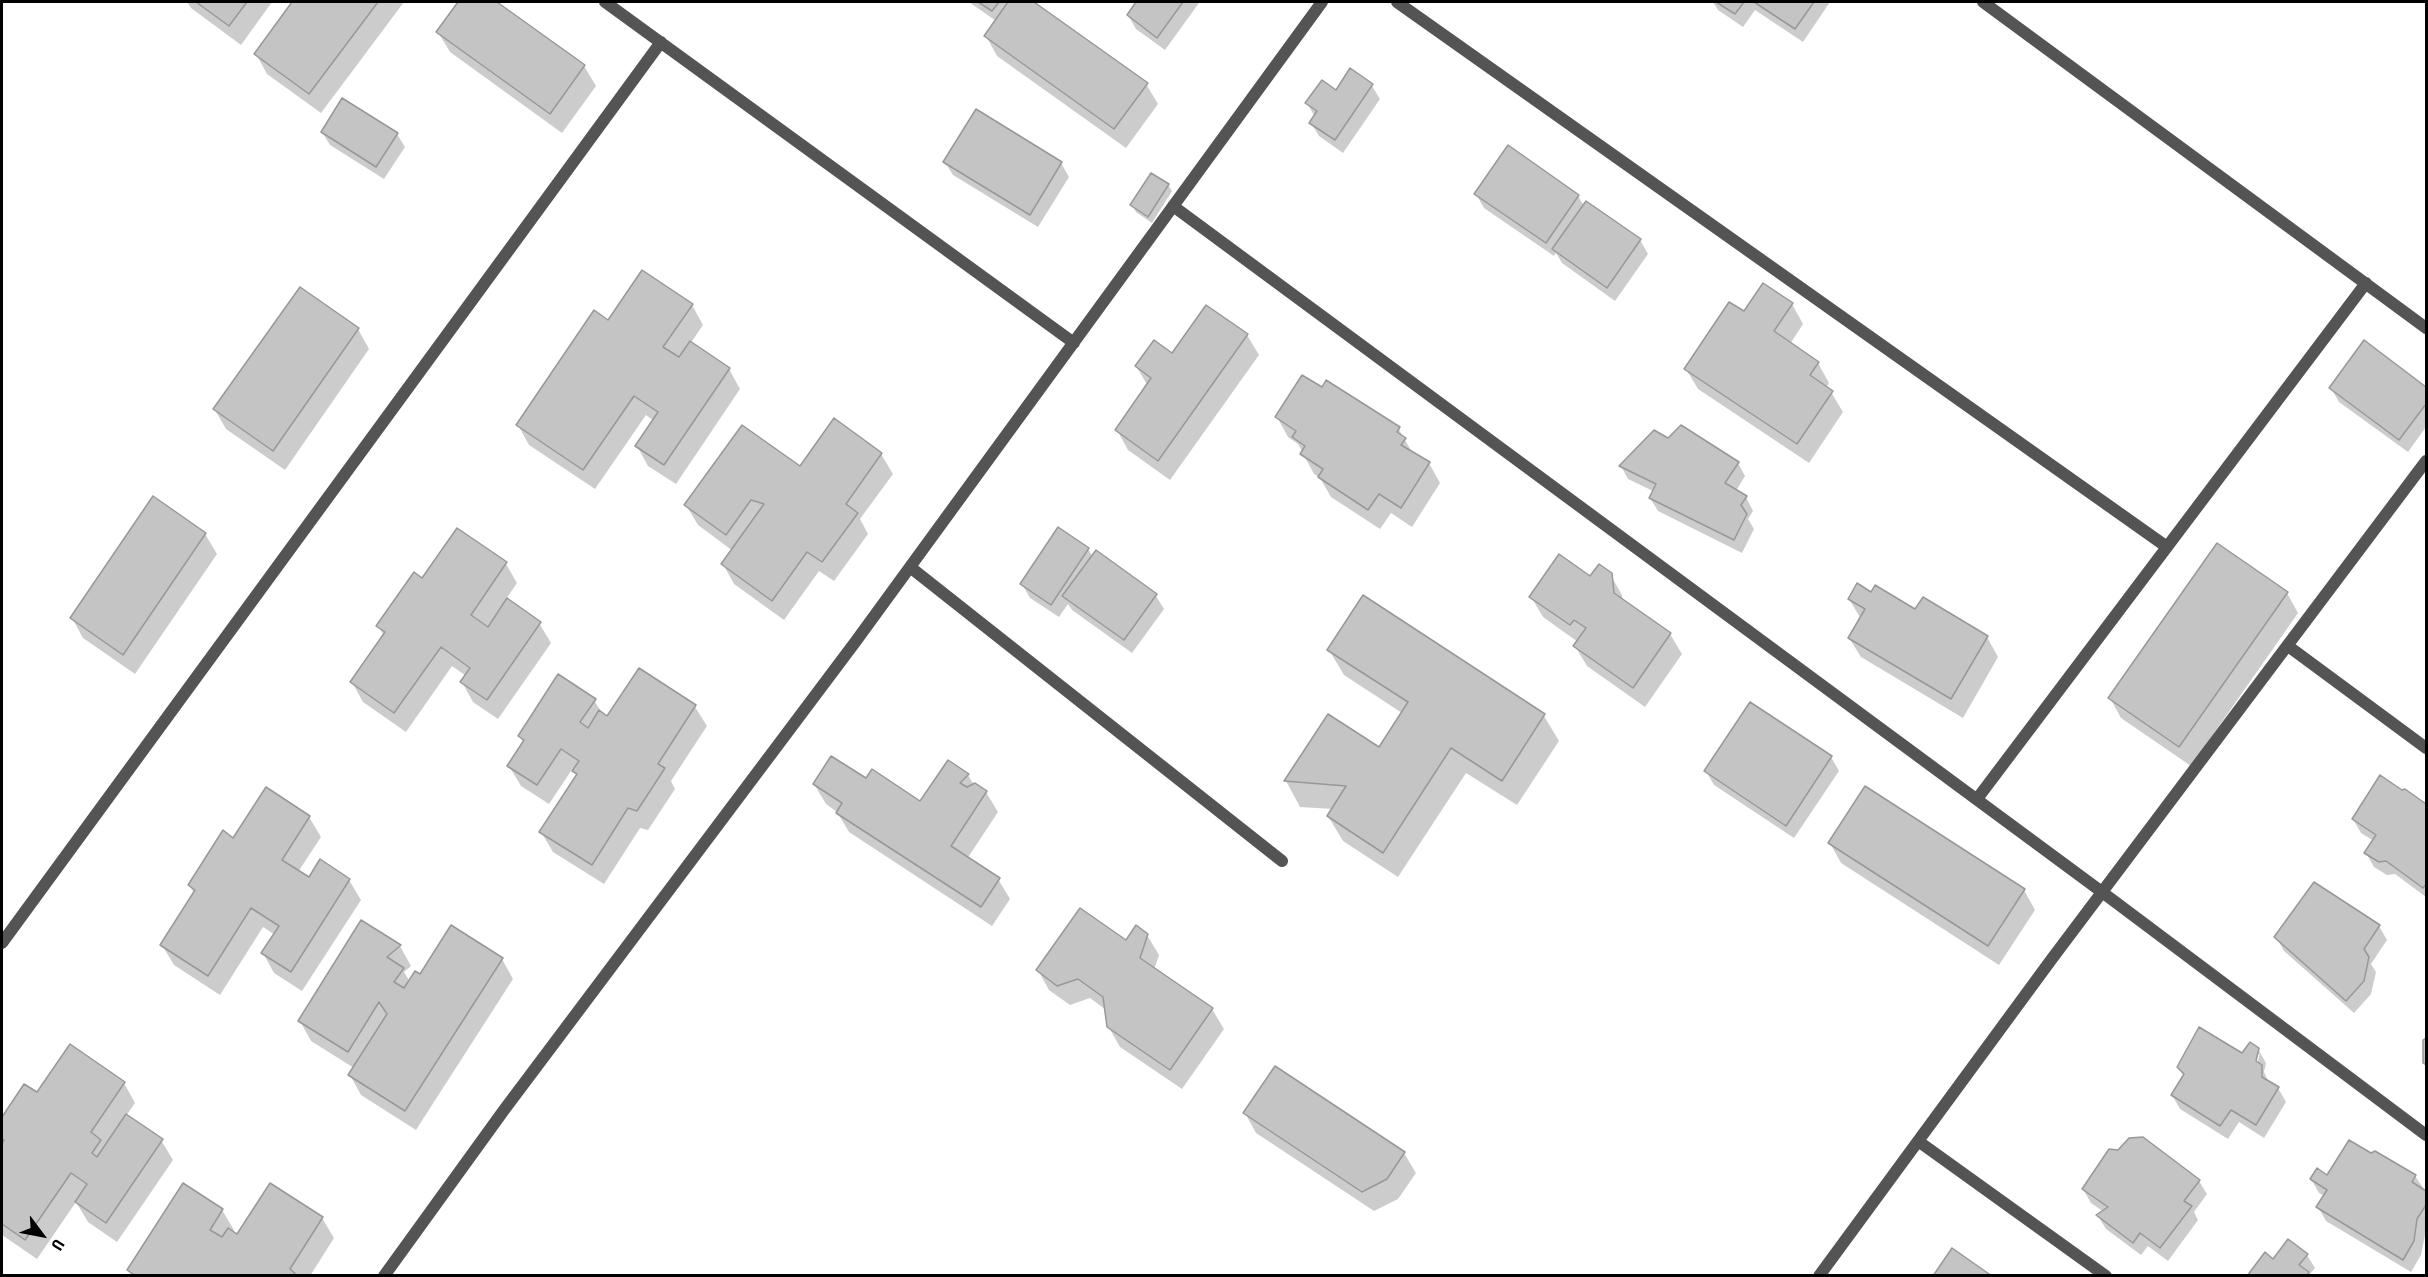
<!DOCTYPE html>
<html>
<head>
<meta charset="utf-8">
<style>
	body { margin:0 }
	#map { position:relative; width:2428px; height:1277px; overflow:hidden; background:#fff; font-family:"Roboto Condensed",sans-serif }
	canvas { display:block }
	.frame { position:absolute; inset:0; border:3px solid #000; pointer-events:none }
	.north { position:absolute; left:12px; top:1205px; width:60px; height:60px; -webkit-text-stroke:4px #fff; paint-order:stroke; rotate:122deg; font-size:16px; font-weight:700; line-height:24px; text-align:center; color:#000 }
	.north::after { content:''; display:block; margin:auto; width:21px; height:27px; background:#000; clip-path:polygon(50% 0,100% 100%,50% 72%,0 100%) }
</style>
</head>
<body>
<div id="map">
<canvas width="2428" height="1277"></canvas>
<div class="frame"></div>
<div class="north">U</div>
</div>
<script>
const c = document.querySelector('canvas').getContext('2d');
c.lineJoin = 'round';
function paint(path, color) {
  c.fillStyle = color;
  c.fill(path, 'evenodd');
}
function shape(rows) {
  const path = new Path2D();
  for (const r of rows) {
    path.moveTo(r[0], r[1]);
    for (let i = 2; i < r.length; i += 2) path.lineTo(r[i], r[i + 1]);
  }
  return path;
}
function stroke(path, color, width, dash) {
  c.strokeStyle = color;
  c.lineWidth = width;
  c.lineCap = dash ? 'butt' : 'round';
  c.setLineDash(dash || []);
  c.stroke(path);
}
const shadow = shape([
	[187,2,272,2,241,45,191,8],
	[294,2,404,2,321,113,267,74,256,54],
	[460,2,494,2,584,66,596,86,562,133,450,52,438,32],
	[969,2,1031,2,1146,84,1158,104,1126,148,997,56,986,36,996,21],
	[1138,2,1198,2,1199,3,1165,50,1136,29,1128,15],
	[1713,2,1830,2,1803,42,1755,10,1743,27,1718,10],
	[1372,86,1380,99,1343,153,1319,136,1311,123,1315,117,1307,103,1336,92],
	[322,132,397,134,405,147,384,179,330,145],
	[945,162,1061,163,1069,177,1038,227,953,175],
	[1168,185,1172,191,1152,223,1136,212,1132,205],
	[1476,194,1578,196,1584,206,1640,240,1648,254,1615,301,1562,263,1556,253,1554,256,1484,208],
	[1792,304,1803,324,1790,344,1818,363,1829,383,1826,388,1831,392,1843,412,1809,463,1698,389,1686,369,1744,313],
	[692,305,703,325,690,344,729,369,740,389,676,484,648,466,637,446,654,421,646,415,595,489,529,445,518,425,608,322],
	[358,329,369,349,285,470,226,429,215,410],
	[1247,335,1259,355,1170,480,1128,450,1117,430,1148,386,1136,366],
	[2365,342,2426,389,2426,427,2408,452,2339,402,2331,388],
	[1277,417,1398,428,1413,454,1429,463,1440,483,1412,527,1391,513,1380,529,1331,497,1320,478,1314,474,1298,444,1288,437],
	[835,420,881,454,893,474,860,519,868,534,834,581,819,571,784,620,734,584,723,564,733,551,698,525,686,505,800,468],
	[1668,439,1738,463,1745,476,1736,491,1746,497,1753,511,1748,519,1754,529,1742,553,1658,511,1650,498,1653,491,1628,479,1621,466],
	[205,534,217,554,135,674,83,638,72,618],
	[1088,549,1093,557,1096,552,1156,596,1164,609,1132,653,1072,610,1068,604,1059,617,1030,598,1022,584],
	[506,564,517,583,506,599,539,623,551,643,498,719,473,702,462,682,466,676,452,666,406,732,363,702,352,682,384,636,378,626,422,580],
	[1610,574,1622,595,1623,601,1670,634,1682,654,1645,707,1587,666,1575,646,1578,642,1543,617,1531,597],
	[2287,593,2298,613,2191,766,2121,718,2110,698],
	[1872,594,1987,637,1998,657,1963,718,1861,657,1849,638,1861,619,1849,599],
	[1363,598,1544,716,1559,741,1517,805,1466,773,1398,877,1343,841,1328,816,1333,809,1300,807,1286,781,1329,716,1380,749,1402,713,1344,675,1329,650],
	[639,670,695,707,707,726,671,781,675,789,648,830,640,828,604,884,553,852,541,832,577,776,575,770,573,768,549,804,521,786,509,766,524,743,519,736,594,700,603,715,608,718],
	[1831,757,1839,771,1794,838,1714,785,1706,771],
	[948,762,968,775,974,785,986,792,998,812,967,859,998,879,1010,899,992,926,849,832,837,812,826,804,814,784,866,781,921,803],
	[2405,791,2426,806,2426,897,2395,874,2387,875,2374,867,2366,853,2374,841,2361,833,2353,819],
	[309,817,321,837,298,872,309,879,349,880,361,900,302,991,274,973,263,953,275,935,263,927,220,995,174,965,162,945,195,895,189,885,234,840],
	[1830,843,2024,890,2035,910,1999,965,1841,863],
	[362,922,400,946,411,966,404,972,410,982,421,976,502,959,513,979,416,1130,361,1095,350,1075,354,1068,311,1041,300,1021],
	[2379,926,2387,940,2371,964,2376,972,2371,994,2354,1013,2284,951,2276,937],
	[1147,935,1159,955,1154,970,1212,1009,1224,1029,1182,1089,1120,1047,1108,1026,1106,1010,1090,998,1070,1005,1049,990,1038,970],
	[2258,1049,2266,1063,2264,1072,2269,1083,2278,1088,2286,1102,2264,1138,2239,1122,2228,1139,2180,1109,2172,1095,2184,1076,2178,1067,2243,1055],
	[2260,1053,2256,1069,2255,1058],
	[124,1083,135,1103,126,1116,161,1140,173,1160,117,1242,88,1222,76,1202,37,1259,2,1235,2,1120,24,1086,37,1094],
	[1245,1113,1404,1153,1416,1173,1398,1199,1374,1211,1256,1133],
	[2415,1176,2426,1192,2426,1230,2421,1255,2411,1272,2326,1221,2318,1207,2325,1196,2319,1193,2311,1179],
	[2199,1181,2207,1194,2194,1212,2198,1220,2168,1261,2148,1246,2141,1255,2106,1229,2098,1216,2104,1212,2091,1203,2083,1189],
	[183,1185,222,1210,234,1230,232,1233,237,1236,322,1218,334,1238,310,1276,132,1276,128,1270],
	[2307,1255,2315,1268,2309,1275,2249,1276,2273,1261]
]);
const building = shape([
	[196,2,247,2,229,26,196,2],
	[292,2,378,2,309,94,254,54,292,2],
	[458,2,497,2,585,65,550,114,436,32,458,2],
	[978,2,999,2,992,11,978,2],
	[1008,2,1034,2,1148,83,1114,129,984,36,1008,2],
	[1136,2,1183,2,1157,38,1127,15,1136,2],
	[1716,2,1744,2,1735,14,1716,2],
	[1754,2,1814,2,1795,29,1754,2],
	[1350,68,1373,84,1335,140,1309,123,1317,111,1305,103,1322,80,1336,90,1350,68],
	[342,98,398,133,376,167,321,132,342,98],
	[976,109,1062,162,1030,215,943,162,976,109],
	[1508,145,1579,195,1546,243,1474,194,1508,145],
	[1151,173,1169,184,1148,217,1130,205,1151,173],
	[1586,201,1641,239,1607,288,1552,249,1586,201],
	[642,270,693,304,663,347,679,357,690,341,730,368,664,465,635,446,658,412,634,396,583,470,516,425,594,310,608,320,642,270],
	[1763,283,1793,303,1774,331,1819,362,1810,375,1833,391,1797,444,1684,369,1729,302,1744,311,1763,283],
	[300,287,359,328,273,451,213,409,300,287],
	[1206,305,1248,334,1158,461,1115,430,1151,378,1135,366,1154,340,1172,353,1206,305],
	[2364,340,2426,387,2426,404,2399,440,2329,388,2364,340],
	[1302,375,1322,387,1326,380,1400,427,1397,432,1406,438,1401,445,1430,462,1401,508,1379,494,1368,510,1318,477,1323,469,1300,454,1305,446,1292,437,1296,431,1275,417,1302,375],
	[834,418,882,453,846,504,858,513,822,562,807,552,772,601,721,564,764,504,751,500,726,535,684,505,742,425,800,466,834,418],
	[1681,425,1739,462,1725,483,1747,496,1741,505,1747,514,1734,540,1649,498,1656,484,1619,466,1654,430,1668,438,1681,425],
	[153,496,206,533,123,655,70,618,153,496],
	[1058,527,1089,548,1051,605,1020,584,1058,527],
	[457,528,507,562,471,615,488,627,507,598,541,622,487,700,460,682,470,668,441,647,394,713,350,682,385,632,376,626,414,572,422,578,457,528],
	[2217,543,2288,592,2179,747,2108,698,2217,543],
	[1096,550,1157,594,1124,640,1062,596,1096,550],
	[1559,554,1590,576,1599,564,1612,573,1614,593,1671,633,1633,688,1573,646,1586,628,1574,620,1570,625,1529,597,1559,554],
	[1857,583,1871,592,1875,585,1915,609,1923,597,1988,636,1951,699,1848,638,1865,609,1848,599,1857,583],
	[1363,595,1545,714,1502,781,1451,748,1383,853,1327,816,1346,786,1284,781,1328,714,1379,747,1408,702,1327,650,1363,595],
	[639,668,696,705,658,764,665,768,637,811,628,808,592,865,539,832,577,774,572,771,579,761,561,749,537,785,507,766,524,740,518,736,558,674,596,699,580,722,588,728,599,710,607,716,639,668],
	[1750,702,1832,756,1786,826,1704,771,1750,702],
	[831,756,866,778,872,769,920,801,948,760,969,774,960,783,967,787,975,783,987,791,951,846,1000,878,981,907,836,813,842,803,813,784,831,756],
	[2380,775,2402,790,2405,789,2426,804,2426,884,2423,888,2386,861,2379,862,2364,853,2376,835,2352,819,2380,775],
	[1865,786,2025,889,1988,946,1828,843,1865,786],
	[266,787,310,816,282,860,309,877,320,859,350,879,291,972,261,953,279,926,251,908,208,976,160,945,195,890,188,885,223,830,233,838,266,787],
	[2314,882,2380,925,2364,949,2369,957,2364,981,2346,1001,2274,937,2314,882],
	[1080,908,1126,940,1136,925,1148,934,1140,958,1213,1008,1170,1070,1107,1027,1103,997,1078,979,1057,986,1036,970,1080,908],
	[361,920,401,945,387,957,404,968,394,982,404,988,415,971,420,974,451,925,503,958,405,1111,348,1075,387,1014,379,1002,348,1052,298,1021,361,920],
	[2199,1027,2242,1053,2250,1042,2259,1048,2256,1061,2262,1065,2262,1077,2279,1087,2256,1125,2231,1110,2220,1126,2171,1095,2184,1074,2177,1067,2199,1027],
	[2426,1038,2426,1065,2423,1063,2423,1040,2426,1038],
	[70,1044,125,1082,91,1132,101,1140,92,1153,97,1157,126,1114,163,1139,106,1223,75,1202,87,1184,71,1173,25,1240,2,1224,2,1144,4,1140,2,1139,2,1117,24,1084,37,1092,70,1044],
	[1275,1066,1405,1152,1387,1179,1362,1192,1243,1113,1275,1066],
	[2143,1137,2200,1180,2184,1201,2192,1206,2160,1248,2140,1233,2133,1243,2096,1215,2108,1207,2082,1189,2109,1149,2118,1150,2129,1138,2143,1137],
	[2349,1140,2371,1153,2375,1151,2416,1175,2412,1182,2426,1191,2426,1205,2417,1219,2414,1241,2403,1260,2316,1207,2327,1190,2310,1179,2317,1168,2327,1175,2349,1140],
	[183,1183,223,1209,210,1230,222,1237,228,1228,237,1234,270,1183,323,1217,290,1269,298,1276,136,1276,127,1270,183,1183],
	[2288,1239,2308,1254,2299,1265,2309,1272,2307,1276,2247,1276,2265,1252,2273,1259,2288,1239],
	[1952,1248,1992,1276,1933,1276,1952,1248]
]);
const service = shape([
	[605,2,1074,343],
	[1397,2,2167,547],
	[1983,2,2426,328],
	[1173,206,2102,892,2426,1135],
	[910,567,1282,861],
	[2288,646,2426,748],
	[1977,799,2366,283],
	[2,943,661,42],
	[1918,1141,2106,1276],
	[384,1276,504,1110,856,641,1322,2],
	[1819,1276,2051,960,2426,461]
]);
paint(shadow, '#0003');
paint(building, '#c4c4c4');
stroke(building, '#989898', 1.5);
stroke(service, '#545454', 12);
</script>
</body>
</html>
